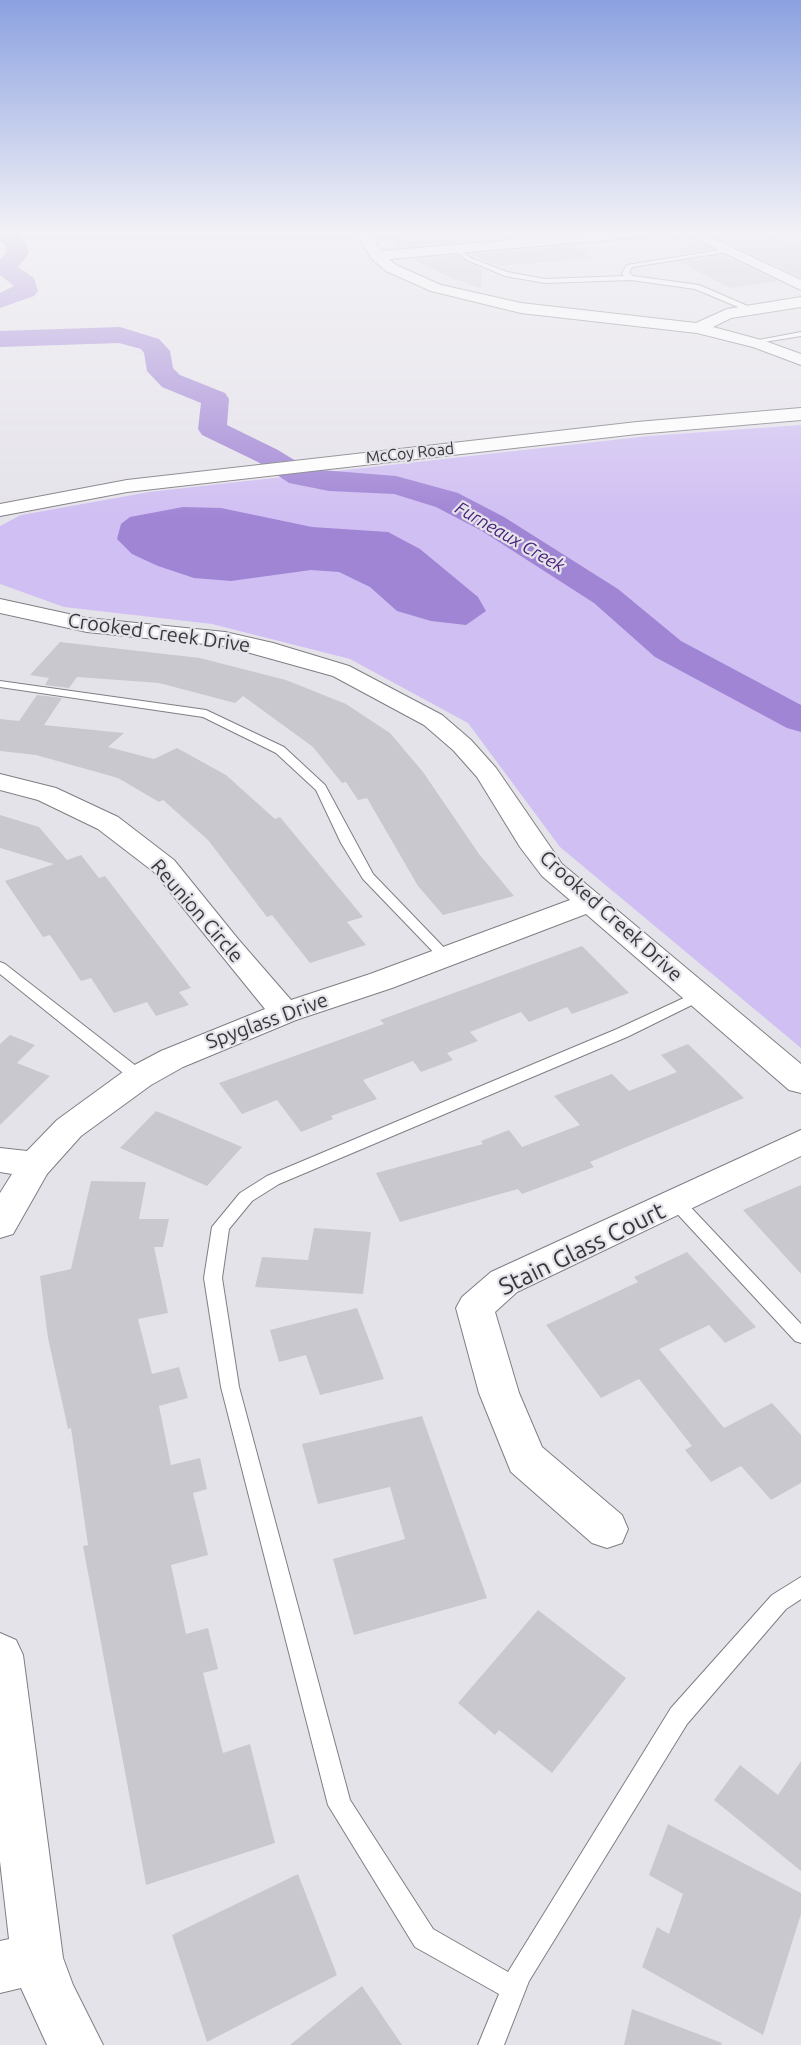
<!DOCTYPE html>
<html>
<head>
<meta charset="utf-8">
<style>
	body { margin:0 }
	canvas { display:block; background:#e5e3ea }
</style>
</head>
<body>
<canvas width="801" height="2045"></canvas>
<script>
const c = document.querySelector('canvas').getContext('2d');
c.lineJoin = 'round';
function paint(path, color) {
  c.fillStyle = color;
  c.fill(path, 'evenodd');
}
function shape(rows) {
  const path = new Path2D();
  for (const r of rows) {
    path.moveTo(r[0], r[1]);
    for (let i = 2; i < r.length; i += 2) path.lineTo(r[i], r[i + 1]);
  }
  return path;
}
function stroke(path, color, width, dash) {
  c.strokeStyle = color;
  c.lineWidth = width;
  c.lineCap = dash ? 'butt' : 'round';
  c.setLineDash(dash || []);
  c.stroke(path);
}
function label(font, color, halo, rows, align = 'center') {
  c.font = font + ' Ubuntu,sans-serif';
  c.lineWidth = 4.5;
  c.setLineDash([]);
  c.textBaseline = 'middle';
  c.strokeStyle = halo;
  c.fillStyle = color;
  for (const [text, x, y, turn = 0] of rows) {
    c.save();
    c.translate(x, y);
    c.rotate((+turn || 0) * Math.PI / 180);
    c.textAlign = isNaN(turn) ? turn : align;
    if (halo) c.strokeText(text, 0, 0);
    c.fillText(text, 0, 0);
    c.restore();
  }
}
const green = shape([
	[801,425,801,1048,560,847,468,723,350,659,212,624,64,607,0,584,0,526,21,515,149,492,649,436]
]);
const water = shape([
	[183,507,221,508,312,527,388,532,420,549,478,597,486,611,466,625,431,621,397,611,370,587,339,572,311,570,231,581,194,578,158,566,132,554,117,539,121,524,130,517]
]);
const river = shape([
	[0,231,15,231,26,242,29,253,18,267,34,278,38,291,34,296,0,308,0,293,14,286,0,275,0,259,7,252,5,245,0,241,0,231],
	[120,327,159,339,170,351,173,368,180,375,225,393,229,399,227,425,278,450,309,469,396,476,458,493,504,517,618,589,681,641,801,705,801,732,787,728,655,657,594,603,482,531,436,507,394,494,329,491,289,483,258,462,202,435,198,429,201,403,162,387,147,371,144,353,141,349,119,343,0,347,0,331,120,327]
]);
const building = shape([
	[442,231,557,231,560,233,400,247,388,236],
	[759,231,768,236,776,235,801,246,801,278,713,236],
	[692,240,711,249,679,254],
	[576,245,592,258,499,266,470,254],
	[457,255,482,269,481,288,451,278,412,259],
	[723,255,778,281,730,288,680,262],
	[60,642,200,658,286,680,346,704,390,733,423,772,479,854,514,896,443,915,418,886,367,798,358,800,346,782,342,783,313,747,243,696,235,703,159,683,77,677,69,688,45,685,49,678,30,675],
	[37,695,62,698,44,725,124,733,108,747,154,759,177,748,226,775,275,819,280,817,363,917,347,922,366,945,310,963,272,915,267,917,208,840,163,800,159,802,118,778,36,755,0,751,0,719,19,721],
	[0,815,39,827,67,860,81,855,99,878,105,876,191,988,179,992,189,1005,156,1016,147,1002,114,1013,91,978,81,981,50,935,43,937,5,881,54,864,0,848],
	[582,946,629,993,572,1014,567,1007,529,1022,521,1012,470,1032,478,1041,447,1053,453,1060,421,1072,413,1061,363,1080,377,1099,331,1116,333,1119,301,1132,277,1100,242,1114,219,1083,384,1024,380,1020],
	[10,1035,35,1045,17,1063,50,1076,0,1125,0,1044],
	[688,1044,744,1098,590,1162,594,1167,522,1194,518,1189,400,1222,376,1173,483,1144,481,1141,509,1130,522,1147,580,1125,554,1096,612,1074,629,1091,677,1072,661,1055],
	[156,1111,178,1120,242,1147,207,1186,120,1148],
	[91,1181,146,1182,139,1219,169,1219,163,1247,154,1247,168,1313,138,1319,152,1374,179,1367,188,1398,159,1406,171,1465,200,1458,207,1489,193,1493,208,1555,171,1565,186,1634,208,1628,218,1669,203,1673,223,1753,250,1744,275,1843,146,1885,83,1546,88,1545,71,1428,68,1429,48,1338,40,1276,71,1269],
	[801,1185,801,1274,743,1210],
	[314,1228,371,1232,363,1294,255,1287,262,1257,308,1260],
	[687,1252,756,1327,725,1343,709,1325,659,1349,724,1428,772,1403,801,1435,801,1483,771,1500,741,1466,711,1482,685,1450,692,1446,639,1379,601,1398,546,1325,638,1282,634,1277],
	[357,1308,384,1379,320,1395,306,1355,279,1362,270,1330],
	[422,1416,487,1598,354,1635,333,1559,405,1539,390,1487,318,1504,302,1444],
	[538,1610,626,1678,552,1773,499,1730,495,1735,458,1703],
	[801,1761,801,1871,714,1800,740,1765,778,1795],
	[668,1824,801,1893,801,1914,763,2035,642,1967,657,1927,669,1934,683,1894,649,1875],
	[298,1874,337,1975,207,2042,172,1935],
	[362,1986,402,2045,290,2045,335,2008],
	[632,2009,722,2043,721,2045,624,2045]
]);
const service = shape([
	[774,231,783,231,801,240,801,244,774,231],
	[457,248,471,258,507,272,545,279,624,276,622,273,627,265,726,249,728,252,632,267,629,273,633,276,699,285,757,310,750,312,695,289,631,280,545,283,505,276,467,260,455,251,457,248],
	[801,332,801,336,752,344,748,342,801,332],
	[0,681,206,710,284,747,325,785,373,874,453,957,451,960,441,960,363,879,341,843,316,790,276,753,203,717,0,687,0,681],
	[0,962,5,964,145,1073,147,1077,145,1081,133,1081,0,974,0,962],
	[701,990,706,992,708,995,706,998,627,1037,279,1184,252,1201,229,1229,222,1278,239,1387,350,1800,433,1929,508,1972,671,1708,772,1595,801,1577,801,1599,786,1609,687,1724,529,1981,504,2045,478,2045,499,1994,415,1947,328,1805,221,1387,204,1278,212,1227,240,1193,267,1176,617,1029,701,990],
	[676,1196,682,1198,801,1324,801,1343,795,1341,670,1206,668,1202,670,1198,676,1196]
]);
const minor = shape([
	[354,231,368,231,381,251,616,231,672,231,665,235,389,259,396,265,441,285,521,303,696,323,727,309,801,297,801,307,731,318,713,327,765,341,801,354,801,365,753,347,697,333,521,313,431,291,386,271,372,259,354,231],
	[679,231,697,231,801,280,801,290,679,231],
	[0,599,87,618,225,632,273,643,349,666,442,715,471,740,496,768,562,864,801,1064,801,1093,789,1090,586,914,392,988,296,1020,183,1067,151,1085,81,1136,47,1174,13,1234,0,1238,0,1193,12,1174,0,1172,0,1148,27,1151,57,1120,127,1069,161,1051,265,1009,154,872,98,829,38,800,0,790,0,774,56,788,118,817,174,860,238,939,291,1000,370,974,570,900,542,876,520,847,477,777,453,750,424,725,333,676,225,646,87,632,0,613,0,599],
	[801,1130,801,1156,517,1292,495,1312,519,1393,542,1447,622,1515,628,1529,622,1543,607,1548,592,1543,511,1472,479,1393,456,1308,462,1297,491,1272,801,1130],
	[0,1633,16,1640,23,1655,63,1958,73,1985,103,2045,47,2045,21,1988,0,1993,0,1941,9,1939,0,1861,0,1633]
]);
const tertiary = shape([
	[801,408,801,420,637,434,127,492,0,516,0,504,127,480,637,422,801,408]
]);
const farStreetnames = [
	["McCoy Road",410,453,-6]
];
const farWaternames = [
	["Furneaux Creek",510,537,30]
];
const streetNames = [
	["Crooked Creek Drive",159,633,8],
	["Reunion Circle",197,911,49],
	["Crooked Creek Drive",611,916,42],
	["Spyglass Drive",267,1021,-20]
];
const nearStreetnames = [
	["Stain Glass Court",582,1249,-26]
];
paint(green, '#d0bff3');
paint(water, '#a185d5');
paint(river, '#a185d5');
paint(building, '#cac8cf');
stroke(service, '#807e84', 2);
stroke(minor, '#807e84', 2);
stroke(tertiary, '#807e84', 2);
paint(service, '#fff');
paint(minor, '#fff');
paint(tertiary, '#fff');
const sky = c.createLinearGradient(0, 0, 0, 517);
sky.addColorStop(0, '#8ba1e0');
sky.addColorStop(0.45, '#f3f2f6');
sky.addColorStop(1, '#f3f2f600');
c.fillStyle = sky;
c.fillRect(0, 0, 801, 517);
label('16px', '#373638', '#e5e3ea', farStreetnames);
label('italic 18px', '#471b7a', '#e5e3ea', farWaternames);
label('20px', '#373638', '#e5e3ea', streetNames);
label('24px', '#373638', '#e5e3ea', nearStreetnames);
</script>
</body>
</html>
